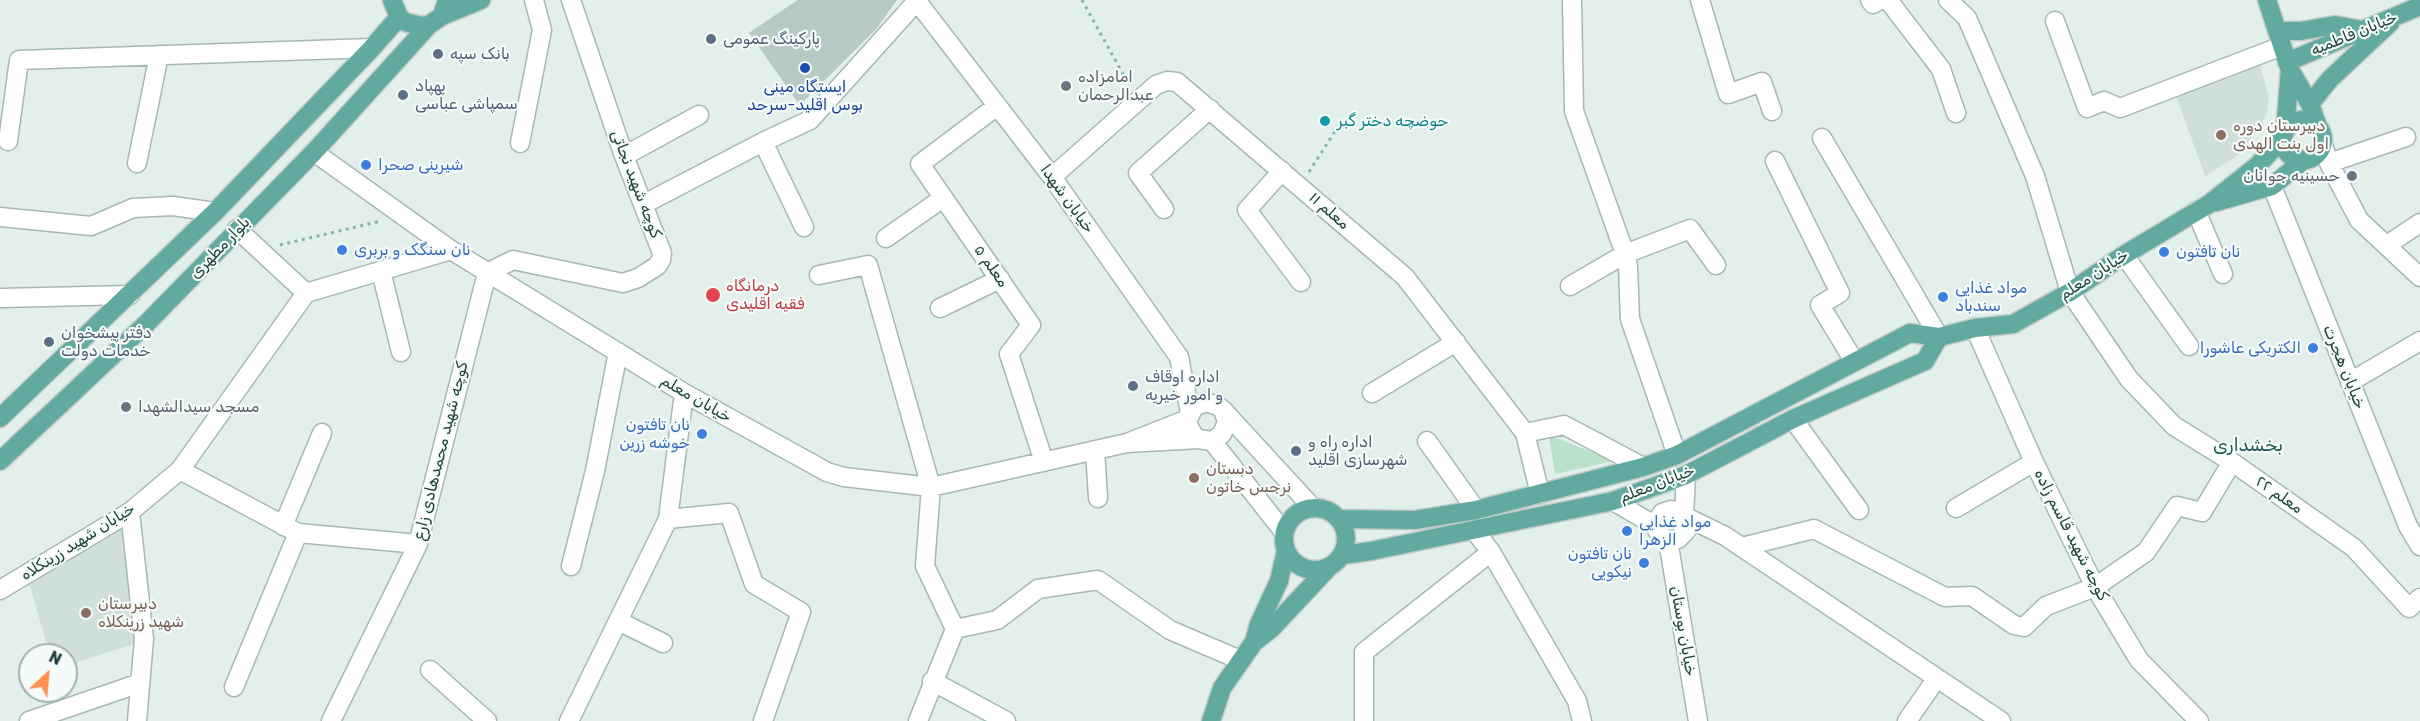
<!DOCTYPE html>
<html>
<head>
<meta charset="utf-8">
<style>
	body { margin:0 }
	#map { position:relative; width:2420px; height:721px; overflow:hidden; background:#e3efeb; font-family:Rubik,sans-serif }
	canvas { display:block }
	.north { position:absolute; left:18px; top:643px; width:60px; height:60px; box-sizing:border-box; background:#f5fbf8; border:2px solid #a0b1ae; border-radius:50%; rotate:26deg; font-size:16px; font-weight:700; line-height:24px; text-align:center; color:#20433e }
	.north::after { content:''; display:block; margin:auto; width:21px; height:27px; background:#ff9151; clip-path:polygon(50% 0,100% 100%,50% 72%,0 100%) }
</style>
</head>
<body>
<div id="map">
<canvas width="2420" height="721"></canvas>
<div class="north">N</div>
</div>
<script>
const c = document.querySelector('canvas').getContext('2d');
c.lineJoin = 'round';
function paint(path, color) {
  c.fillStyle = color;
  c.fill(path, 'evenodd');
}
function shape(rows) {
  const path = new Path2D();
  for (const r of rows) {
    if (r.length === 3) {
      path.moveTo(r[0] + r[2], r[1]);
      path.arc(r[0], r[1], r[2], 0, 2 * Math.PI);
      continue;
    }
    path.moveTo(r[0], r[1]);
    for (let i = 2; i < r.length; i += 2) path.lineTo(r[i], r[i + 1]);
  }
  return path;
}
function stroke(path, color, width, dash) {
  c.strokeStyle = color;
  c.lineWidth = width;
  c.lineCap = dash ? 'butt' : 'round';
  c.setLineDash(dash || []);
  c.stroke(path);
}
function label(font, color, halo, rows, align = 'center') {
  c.font = font + ' Rubik,Cairo,sans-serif';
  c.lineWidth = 4.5;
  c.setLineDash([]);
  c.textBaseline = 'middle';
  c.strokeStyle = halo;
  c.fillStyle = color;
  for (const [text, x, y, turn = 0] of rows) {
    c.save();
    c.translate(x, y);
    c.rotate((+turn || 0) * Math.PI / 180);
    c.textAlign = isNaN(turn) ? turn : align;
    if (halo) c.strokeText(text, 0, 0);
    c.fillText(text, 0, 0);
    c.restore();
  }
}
const built = shape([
	[2260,64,2269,99,2266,116,2240,154,2205,176,2175,93],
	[128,525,137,643,66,666,66,655,50,655,29,583]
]);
const green = shape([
	[1549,435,1614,461,1555,474]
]);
const building = shape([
	[799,0,896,0,876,28,800,104,750,33,799,0]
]);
const path = shape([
	[1082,0,1129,85],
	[1309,172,1337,128],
	[280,245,381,221]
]);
const minor = shape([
	[916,0,1052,177,1179,357,1190,413],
	[1572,0,1574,111,1625,254,1628,266,1630,319,1677,455],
	[1700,0,1728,94,1762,82,1772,111],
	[1870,0,1873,4,1880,0],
	[1888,0,1941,69,1956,113],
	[1948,0,1967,18,2035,176,2070,292,2129,379,2174,426,2232,462,2354,548,2409,608,2420,598],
	[2055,21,2087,108,2104,101,2120,108,2282,46],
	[997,106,920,164,1031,325,1009,354,1044,462],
	[1822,138,1939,337],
	[8,141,19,60,372,48],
	[763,142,804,227],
	[520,143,542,30,534,0],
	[2323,145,2329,163,2359,220,2420,277],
	[314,152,451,250,684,393,827,472,844,477,931,487,1127,443],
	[624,156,699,115],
	[1775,161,1840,293,1820,305,1854,361],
	[137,163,159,55],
	[2329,163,2406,137],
	[1282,171,1247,210,1301,282],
	[1052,177,1156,85,1167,81,1177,82,1405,277,1525,433,1540,494],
	[2272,186,2408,526,2420,546],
	[644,204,763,142,810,120,917,1],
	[1164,209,1138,173,1210,109],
	[2196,211,2223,274],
	[0,217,91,226,133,208,173,206,215,212],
	[237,229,306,293],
	[886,238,943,198],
	[2387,245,2420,223],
	[2124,255,2189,346],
	[381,271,401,352],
	[819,275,868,265,931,487,925,566,955,629,918,721],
	[1570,286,1625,254,1690,229,1716,265],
	[0,298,130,295],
	[940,308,1000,279],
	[1975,328,2034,462,2095,587,2139,660,2199,721],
	[2350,382,2420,341],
	[1372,393,1456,342],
	[1223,410,1227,422,1222,434,1212,441,1199,439,1194,436,1188,425,1188,419,1194,407,1206,402,1218,406,1223,410,1313,508],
	[1188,419,1127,443,1199,439],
	[1793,419,1859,510],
	[1525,433,1564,425,1643,467],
	[1212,441,1284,532],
	[1427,441,1476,510],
	[1095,450,1098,498],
	[180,470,298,533,418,544],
	[1686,475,1684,516,1687,521,1686,531,1678,539,1668,540,1663,538,1657,530,1657,521,1662,513,1671,510,1680,512,1684,516,1725,536,2001,721],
	[1613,501,1656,526],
	[1956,508,2034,462],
	[130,512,144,639,137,721],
	[668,519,729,513,754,584,801,612,763,721],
	[283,526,322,433],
	[1474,530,1491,552,1577,701,1582,721],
	[1668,540,1698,721],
	[1742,547,1814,529,1945,597,1972,596,2014,625,2024,627,2046,606,2095,587,2146,552,2177,506,2202,512,2232,462],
	[571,566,595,471,618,352],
	[0,590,130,512,180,470,306,293,451,250],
	[618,621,663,643],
	[955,629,997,620,1038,589,1098,580,1170,630,1240,660],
	[430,670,487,721],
	[932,681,1006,721],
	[234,687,298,533],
	[29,721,140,683],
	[331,721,418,544,487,273,513,260,623,283,638,278,657,266,661,260,662,253,624,156,571,0],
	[569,721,668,519,684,393],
	[1364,721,1364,652,1491,552],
	[1907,721,1937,678]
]);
const major = shape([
	[392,0,399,17,405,22,421,26,429,25,442,16,447,0],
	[2267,0,2290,70,2310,104,2318,127],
	[442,16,481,0],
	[2278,31,2301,31,2335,25,2362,30],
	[2287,62,2420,6],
	[2310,104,2330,79,2390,23],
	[2303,140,20],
	[2285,131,2290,70],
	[2216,202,2272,186,2303,161],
	[0,418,215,212,372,48,399,17],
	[0,461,146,324,314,152,429,25],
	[1315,539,31],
	[1339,519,1415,520,1476,510,1643,467,1677,455,1910,333,1939,337,1975,328,2013,324,2070,292,2124,255,2209,204,2257,166,2283,138],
	[1286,551,1279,581,1259,624,1254,642,1271,629,1328,568],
	[1342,555,1371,551,1613,501,1653,487,1686,475,1793,419,1925,361,1939,337],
	[1211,721,1222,688,1254,642]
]);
const markers = [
	[711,39,6,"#5c6f8a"],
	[438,54,6,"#5c6f8a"],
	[805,68,6,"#1a4fb4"],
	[1066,86,6,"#6b7280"],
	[403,95,6,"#5c6f8a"],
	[1325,121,6,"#0f9aa8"],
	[2221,135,6,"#8d6e63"],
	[366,165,6,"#3f7fe0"],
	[2352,176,6,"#6b7280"],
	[342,250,6,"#3f7fe0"],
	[2164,252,6,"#3f7fe0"],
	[713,295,8,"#e0444e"],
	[1943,297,6,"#3f7fe0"],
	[49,342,6,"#5c6f8a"],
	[2313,348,6,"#3f7fe0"],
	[1133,386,6,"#5c6f8a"],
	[126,407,6,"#6b7280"],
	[702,434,6,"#3f7fe0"],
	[1296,451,6,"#5c6f8a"],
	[1194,478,6,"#8d6e63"],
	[1627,531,6,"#3f7fe0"],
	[1644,563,6,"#3f7fe0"],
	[86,613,6,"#8d6e63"]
];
const streetNames = [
	["خیابان فاطمیه",2354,34,-22],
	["کوچه شهید نجاتی",636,184,69],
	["خیابان شهدا",1067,199,54],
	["معلم ۱۱",1329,211,41],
	["بلوار مطهری",220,248,-46],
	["معلم ۵",991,266,55],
	["خیابان معلم",2094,275,-33],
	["خیابان هجرت",2344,367,68],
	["خیابان معلم",696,399,30],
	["کوچه شهید محمدهادی زارع",441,451,-76],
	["خیابان معلم",1657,484,-21],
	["معلم ۲۲",2279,495,35],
	["کوچه شهید قاسم زاده",2071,535,63],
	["خیابان شهید زرینکلاه",78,542,-32],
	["خیابان بوستان",1683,631,80]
];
const serviceNames = [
	["پارکینگ عمومی",723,39],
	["بانک سپه",450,54],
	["پهپاد",415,86],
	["سمپاشی عباسی",415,104],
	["دفتر پیشخوان",61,333],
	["خدمات دولت",61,351],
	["اداره اوقاف",1145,377],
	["و امور خیریه",1145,395],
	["اداره راه و",1308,442],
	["شهرسازی اقلید",1308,460]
];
const worshipNames = [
	["امامزاده",1078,77],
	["عبدالرحمان",1078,95],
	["حسینیه جوانان",2340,176,"right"],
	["مسجد سیدالشهدا",138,407]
];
const transitNames = [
	["ایستگاه مینی",805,87],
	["بوس اقلید-سرحد",805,105]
];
const cultureNames = [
	["حوضچه دختر گبر",1337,121]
];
const educationNames = [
	["دبیرستان دوره",2233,126],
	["اول بنت الهدی",2233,144],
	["دبستان",1206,469],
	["نرجس خاتون",1206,487],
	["دبیرستان",98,604],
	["شهید زرینکلاه",98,622]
];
const shopNames = [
	["شیرینی صحرا",378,165],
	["نان سنگک و بربری",354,250],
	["نان تافتون",2176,252],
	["مواد غذایی",1955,288],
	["سندباد",1955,306],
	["الکتریکی عاشورا",2301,348,"right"],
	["نان تافتون",690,425,"right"],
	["خوشه زرین",690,443,"right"],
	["مواد غذایی",1639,522],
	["الزهرا",1639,540],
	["نان تافتون",1632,554,"right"],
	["نیکویی",1632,572,"right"]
];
const healthNames = [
	["درمانگاه",726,286],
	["فقیه اقلیدی",726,304]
];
const neighbourhoodNames = [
	["بخشداری",2248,446]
];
paint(built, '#d1dfda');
paint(green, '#bae2ca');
paint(building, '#b8cac5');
stroke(building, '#b5c9c3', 1.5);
stroke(minor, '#a5b8b4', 21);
stroke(major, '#c1cac9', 21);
stroke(path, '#80b6ac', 3, [3, 4.5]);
stroke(minor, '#fff', 18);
stroke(major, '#62aaa0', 18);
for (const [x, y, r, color] of markers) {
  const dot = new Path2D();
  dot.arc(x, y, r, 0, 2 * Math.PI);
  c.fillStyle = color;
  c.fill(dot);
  stroke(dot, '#f5fbf8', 2);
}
label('16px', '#20433e', '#f5fbf8', streetNames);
label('16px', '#4e5e75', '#f5fbf8', serviceNames, 'left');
label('16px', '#5b616d', '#f5fbf8', worshipNames, 'left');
label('16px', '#164399', '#f5fbf8', transitNames);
label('16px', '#0d838f', '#f5fbf8', cultureNames, 'left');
label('16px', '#785e54', '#f5fbf8', educationNames, 'left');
label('16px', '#366cbe', '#f5fbf8', shopNames, 'left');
label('16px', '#be3a42', '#f5fbf8', healthNames, 'left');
label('18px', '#195850', '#f5fbf8', neighbourhoodNames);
</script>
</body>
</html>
